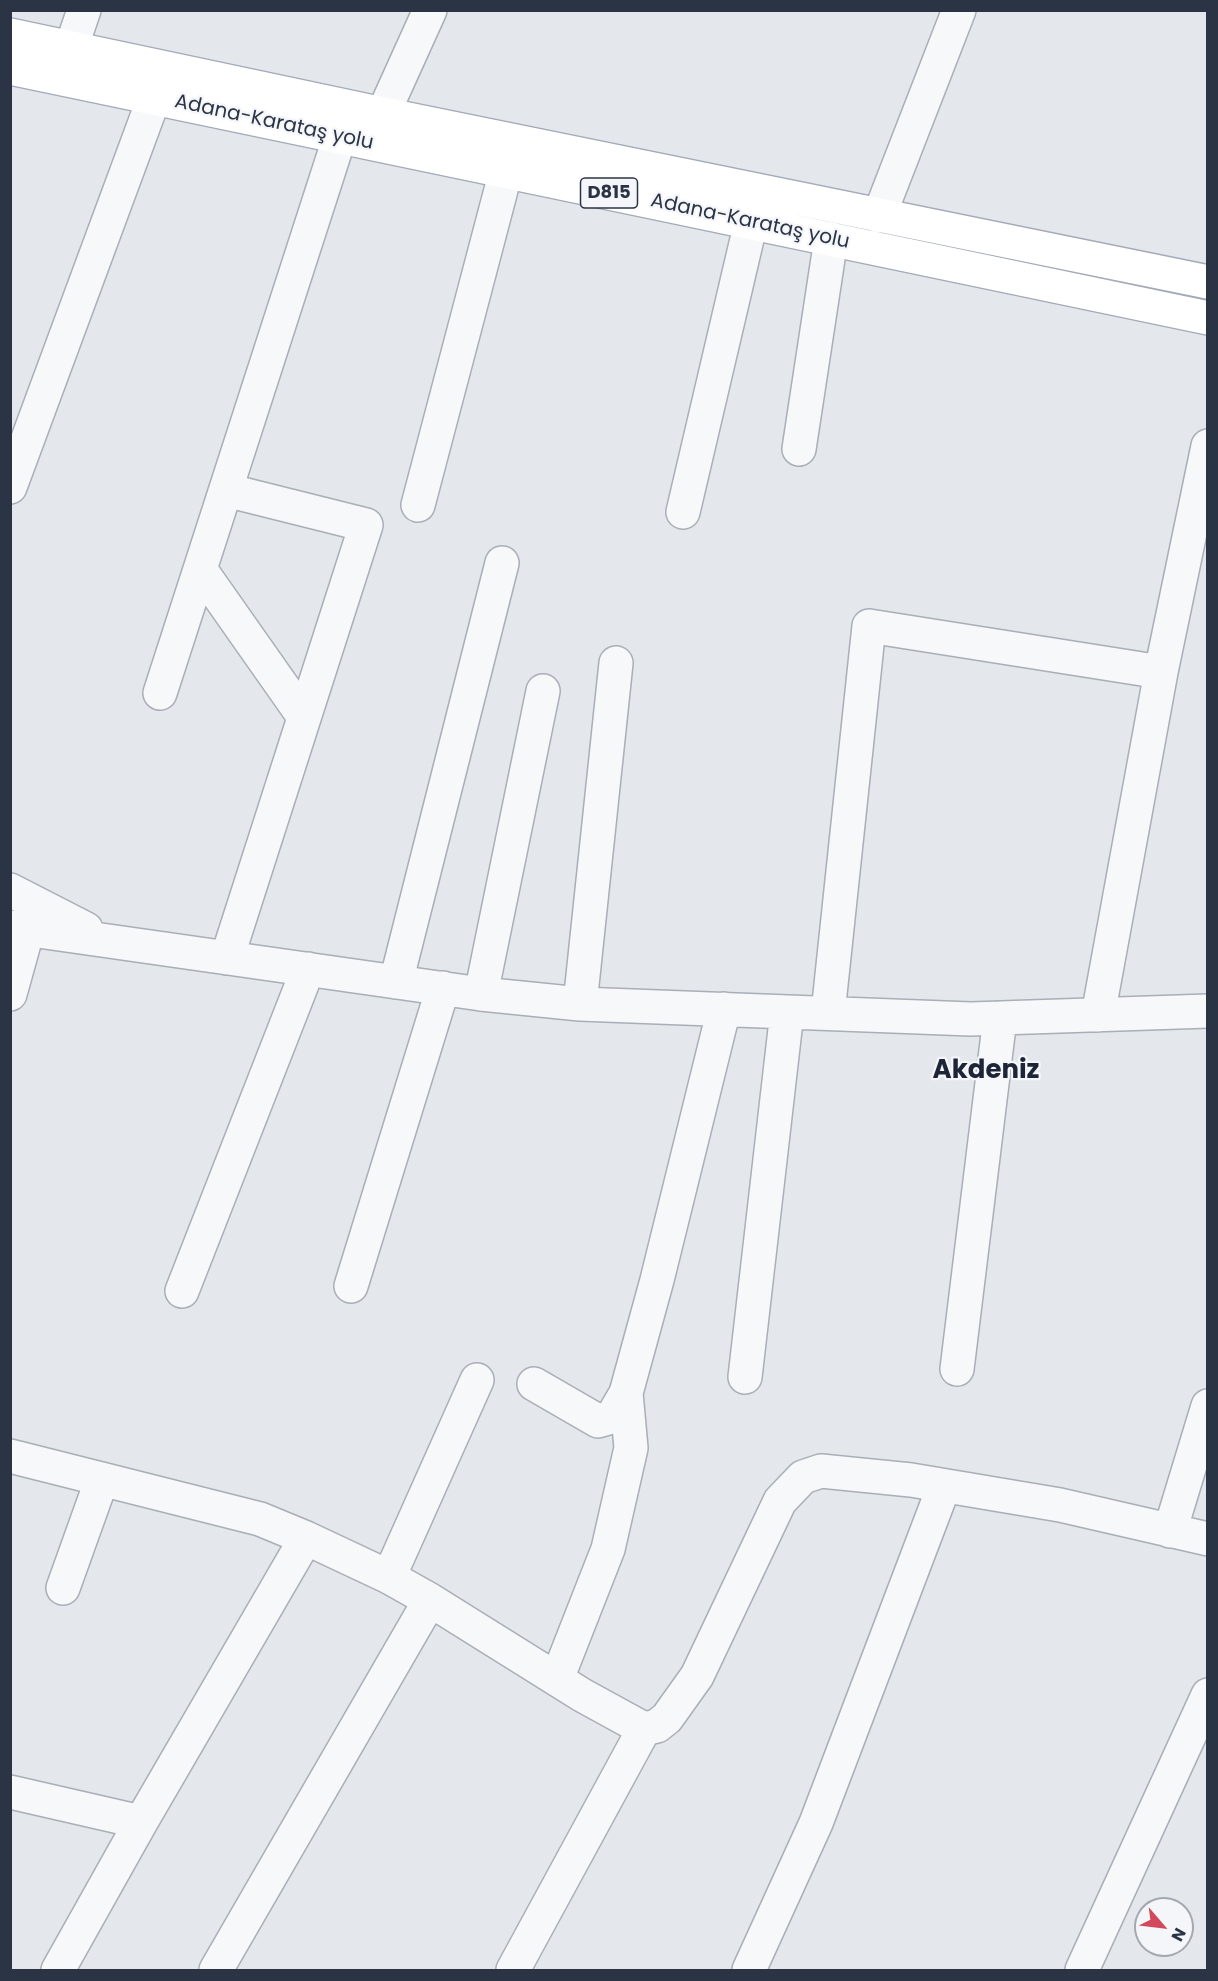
<!DOCTYPE html>
<html>
<head>
<meta charset="utf-8">
<style>
	body { margin:0 }
	#map { position:relative; width:1218px; height:1981px; overflow:hidden; background:#e4e7ec; font-family:Poppins,sans-serif }
	canvas { display:block }
	.frame { position:absolute; inset:0; border:12px solid #2b3445; pointer-events:none }
	.north { position:absolute; left:1134px; top:1897px; width:60px; height:60px; box-sizing:border-box; background:#f4f6f9; border:2px solid #a4a8b1; border-radius:50%; rotate:118deg; font-size:16px; font-weight:700; line-height:24px; text-align:center; color:#2b3445 }
	.north::after { content:''; display:block; margin:auto; width:21px; height:27px; background:#d1495b; clip-path:polygon(50% 0,100% 100%,50% 72%,0 100%) }
</style>
</head>
<body>
<div id="map">
<canvas width="1218" height="1981"></canvas>
<div class="frame"></div>
<div class="north">N</div>
</div>
<script>
const c = document.querySelector('canvas').getContext('2d');
c.lineJoin = 'round';
function shape(rows) {
  const path = new Path2D();
  for (const r of rows) {
    path.moveTo(r[0], r[1]);
    for (let i = 2; i < r.length; i += 2) path.lineTo(r[i], r[i + 1]);
  }
  return path;
}
function stroke(path, color, width, dash) {
  c.strokeStyle = color;
  c.lineWidth = width;
  c.lineCap = dash ? 'butt' : 'round';
  c.setLineDash(dash || []);
  c.stroke(path);
}
function label(font, color, halo, rows, align = 'center') {
  c.font = font + ' Poppins,sans-serif';
  c.lineWidth = 4.5;
  c.setLineDash([]);
  c.textBaseline = 'middle';
  c.strokeStyle = halo;
  c.fillStyle = color;
  for (const [text, x, y, turn = 0] of rows) {
    c.save();
    c.translate(x, y);
    c.rotate((+turn || 0) * Math.PI / 180);
    c.textAlign = isNaN(turn) ? turn : align;
    if (halo) c.strokeText(text, 0, 0);
    c.fillText(text, 0, 0);
    c.restore();
  }
}
const minor = shape([
	[71,48,84,10],
	[383,114,430,10],
	[879,216,959,10],
	[799,449,831,239],
	[10,487,154,98],
	[226,490,366,525,227,958],
	[418,505,506,171],
	[683,512,751,222],
	[200,569,304,717],
	[160,693,340,136],
	[10,890,86,929],
	[10,927,481,994,580,1004,971,1019,1208,1011],
	[396,982,502,563],
	[10,994,28,929],
	[481,994,543,691],
	[580,1004,616,663],
	[828,1013,869,626,1161,672],
	[1098,1015,1161,672,1208,446],
	[351,1286,443,988],
	[182,1291,308,969],
	[957,1369,1000,1018],
	[745,1377,787,1012],
	[534,1384,598,1421,612,1417,626,1393,657,1280,724,1009],
	[10,1456,260,1519,306,1538,389,1577,430,1600,582,1695,644,1729,657,1726,667,1718,697,1676,780,1501,803,1477,821,1471,911,1480,1060,1505,1208,1539],
	[1170,1531,1208,1406],
	[389,1577,477,1380],
	[63,1588,102,1479],
	[557,1679,608,1549,631,1448,626,1393],
	[10,1792,141,1822],
	[58,1970,141,1822,306,1538],
	[216,1970,430,1600],
	[513,1970,644,1729],
	[749,1970,816,1823,944,1486],
	[1082,1970,1208,1695]
]);
const major = shape([
	[10,35,383,114,1208,282],
	[10,68,1208,318]
]);
const shields = [
	[609,193,57]
];
const shieldNames = [
	["D815",609,193]
];
const streetNames = [
	["Adana-Karataş yolu",274,123,12],
	["Adana-Karataş yolu",750,222,12]
];
const districtNames = [
	["Akdeniz",986,1071]
];
stroke(minor, '#a9aeb7', 36);
stroke(major, '#a3abb8', 36);
stroke(minor, '#f7f8fa', 33);
stroke(major, '#fff', 33);
for (const [x, y, w] of shields) {
  const box = new Path2D();
  box.roundRect(x - w / 2, y - 15, w, 30, 4.5);
  c.fillStyle = '#f4f6f9';
  c.fill(box);
  stroke(box, '#2b3445', 1.5);
}
label('bold 18px', '#2b3445', null, shieldNames);
label('20px', '#2b3445', '#f4f6f9', streetNames);
label('bold 26px', '#1d2536', '#f4f6f9', districtNames);
</script>
</body>
</html>
